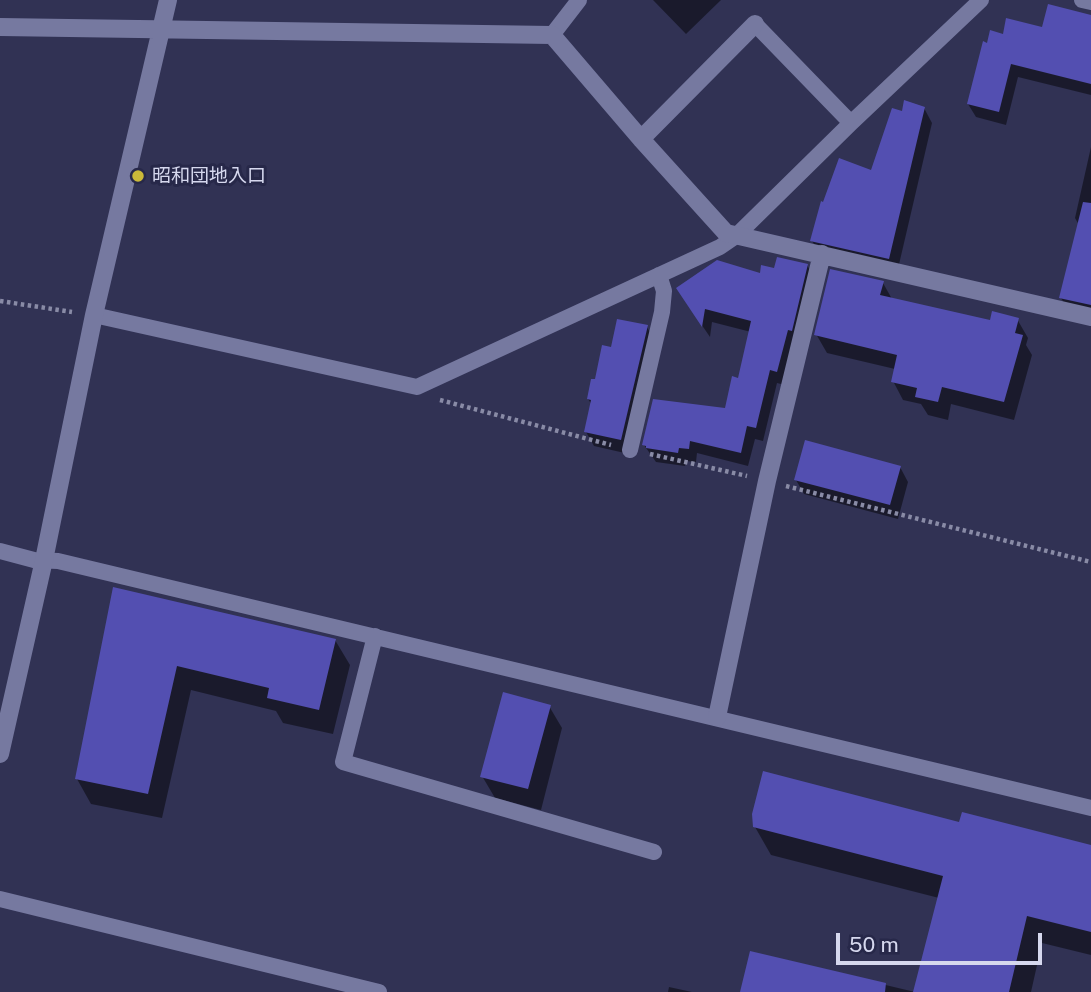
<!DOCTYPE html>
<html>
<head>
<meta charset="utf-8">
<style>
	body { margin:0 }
	#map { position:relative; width:1091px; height:992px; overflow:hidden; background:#313254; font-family:"Public Sans",sans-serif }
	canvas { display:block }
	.scale { position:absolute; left:836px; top:933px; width:206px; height:32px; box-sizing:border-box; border:4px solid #d6d8ee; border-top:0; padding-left:9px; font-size:21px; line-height:24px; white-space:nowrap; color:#d6d8ee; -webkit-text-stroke:5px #272849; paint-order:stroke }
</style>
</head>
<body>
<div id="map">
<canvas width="1091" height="992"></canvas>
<div class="scale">50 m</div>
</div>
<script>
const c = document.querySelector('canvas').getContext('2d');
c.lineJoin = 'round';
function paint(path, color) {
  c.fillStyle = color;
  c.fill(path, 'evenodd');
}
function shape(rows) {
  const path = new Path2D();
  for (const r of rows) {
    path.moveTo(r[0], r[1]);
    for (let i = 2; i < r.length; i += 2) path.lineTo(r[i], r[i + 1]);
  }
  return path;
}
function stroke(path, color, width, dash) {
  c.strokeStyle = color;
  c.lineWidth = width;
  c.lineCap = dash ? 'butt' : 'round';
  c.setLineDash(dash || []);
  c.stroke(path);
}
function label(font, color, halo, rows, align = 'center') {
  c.font = font + ' "Public Sans","Noto Sans JP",sans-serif';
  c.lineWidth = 6;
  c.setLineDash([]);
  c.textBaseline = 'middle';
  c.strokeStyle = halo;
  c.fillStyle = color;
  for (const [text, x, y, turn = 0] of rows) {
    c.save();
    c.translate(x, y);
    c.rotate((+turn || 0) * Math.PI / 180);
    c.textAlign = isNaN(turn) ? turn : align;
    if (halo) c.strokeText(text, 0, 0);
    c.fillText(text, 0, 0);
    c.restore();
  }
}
const shadow = shape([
	[653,0,721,0,686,34],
	[1091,17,1091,95,1018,77,1006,125,976,117,968,104,989,45,1004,36],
	[924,108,932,123,897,273,821,255,812,241,872,172,903,113],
	[1091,147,1091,317,1069,311,1061,298,1079,225,1075,218],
	[807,265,815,279,785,385,777,383,763,441,755,439,748,466,697,453,696,462,686,461,685,466,656,462,644,445,726,410,740,380,751,332,712,322,710,337,686,302,761,275],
	[883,283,892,299,991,322,1017,319,1028,338,1026,345,1032,355,1014,420,951,404,948,420,928,415,921,404,903,400,893,381,895,369,827,353,816,334],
	[647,327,655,342,629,454,594,446,586,432,592,405,588,399,613,349],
	[900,467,908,482,898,519,804,494,796,480],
	[115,589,335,640,350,665,333,734,283,723,276,711,191,690,162,818,91,804,77,779],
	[549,706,562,728,541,810,495,798,482,776],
	[961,824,1091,846,1091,955,1042,943,1031,992,742,992,751,953,915,992,939,898,771,855,755,827],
	[669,987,692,992,668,992]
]);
const building = shape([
	[1048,4,1091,15,1091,84,1011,64,999,112,967,104,983,41,987,43,990,30,1003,34,1006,18,1042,27],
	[904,100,925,107,889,259,810,241,821,201,823,202,839,158,871,170,892,108,902,111],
	[1083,202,1091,203,1091,305,1059,298],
	[777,257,808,264,792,331,788,330,777,372,770,370,756,428,747,426,741,453,690,441,689,449,679,448,678,453,646,448,646,446,642,445,653,399,725,408,732,376,738,378,751,321,705,309,702,327,676,288,717,260,760,273,761,265,774,268],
	[830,269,884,281,880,295,990,320,992,311,1019,318,1015,333,1023,335,1004,402,942,387,938,402,915,397,917,388,891,382,897,355,814,335],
	[617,319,648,325,621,440,584,432,591,400,587,399,591,379,595,379,602,345,611,347],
	[805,440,901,466,890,505,794,480],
	[113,587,336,639,319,710,267,698,269,688,177,666,148,794,75,779],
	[503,692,551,705,528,789,480,777],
	[763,771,959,822,962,812,1091,845,1091,932,1027,916,1009,992,913,992,943,876,753,827,752,814],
	[750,951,886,983,885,992,740,992]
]);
const path = shape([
	[0,301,72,312],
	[440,400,611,445],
	[650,454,747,476],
	[786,486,1091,562]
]);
const service = shape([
	[1082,0,1091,2],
	[755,24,851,123],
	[552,35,579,0],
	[94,315,417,387,720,247,736,236,851,123,981,0],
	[630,450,662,312,664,291,659,275],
	[0,551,34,560,58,561,1091,808],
	[375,636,343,762,654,852],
	[0,899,379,992]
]);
const minor = shape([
	[0,27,552,35,641,139,726,233,1091,317],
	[641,139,755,24],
	[717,717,767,481,822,254],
	[0,754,44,560,94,315,168,0]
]);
const markers = [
	[138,176,7,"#cbb939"]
];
const poiNames = [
	["昭和団地入口",152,176]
];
paint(shadow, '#0007');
paint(building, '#534fb1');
stroke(path, '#898ba6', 4.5, [3.5, 3.5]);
stroke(service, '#7679a0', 16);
stroke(minor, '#7679a0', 18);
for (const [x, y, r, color] of markers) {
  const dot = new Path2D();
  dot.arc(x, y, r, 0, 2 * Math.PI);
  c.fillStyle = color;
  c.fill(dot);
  stroke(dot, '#272849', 2.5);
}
label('19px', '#d6d8ee', '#272849', poiNames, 'left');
</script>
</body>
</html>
